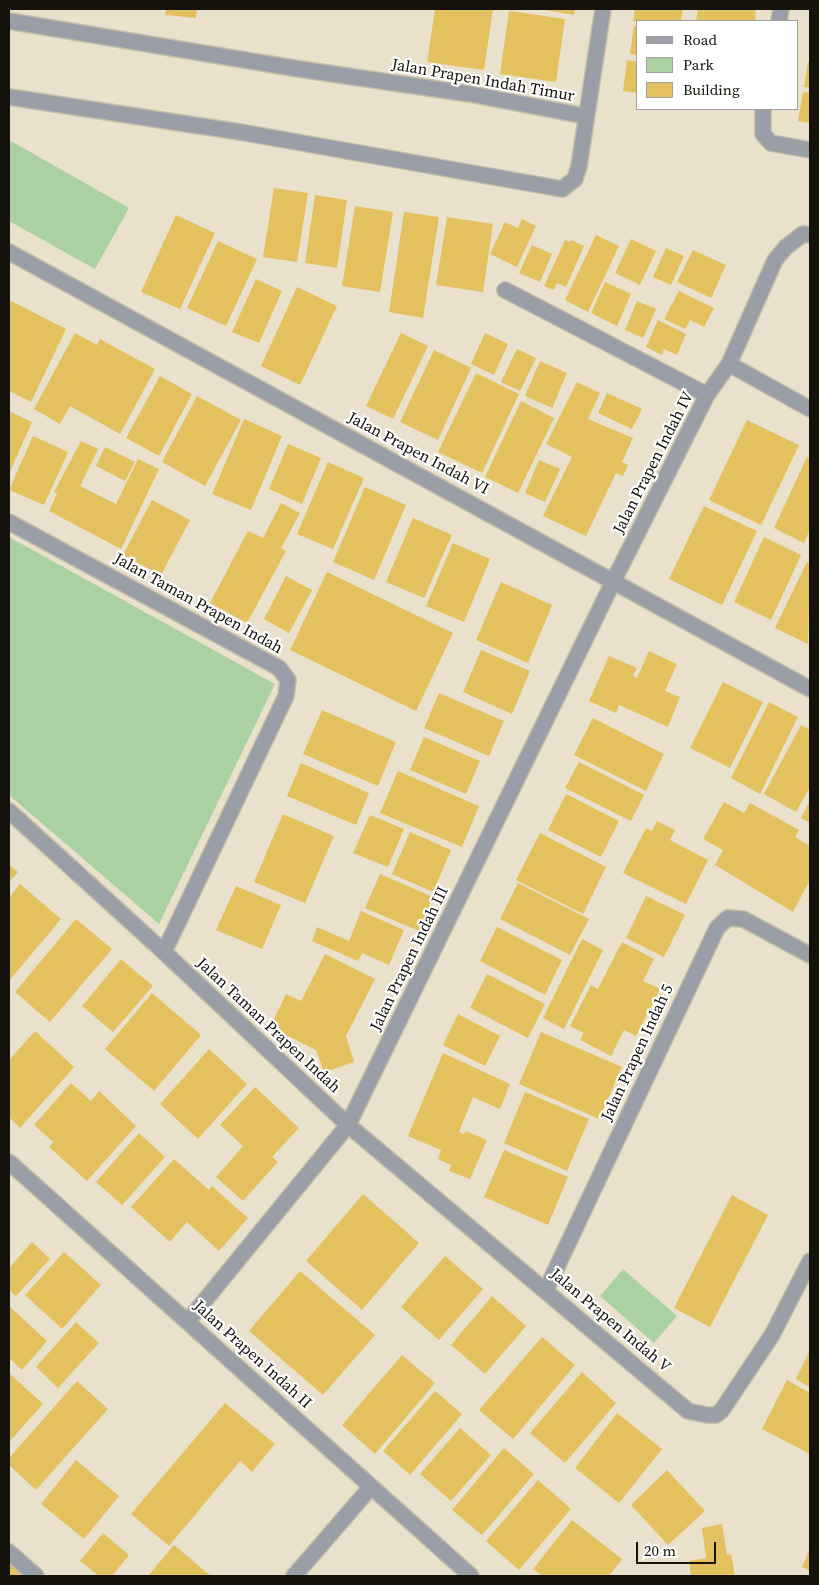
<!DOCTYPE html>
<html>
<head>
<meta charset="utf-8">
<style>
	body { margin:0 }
	#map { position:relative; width:819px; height:1585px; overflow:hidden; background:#e9e1cb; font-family:"Source Serif 4",serif }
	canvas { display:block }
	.frame { position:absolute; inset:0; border:10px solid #15120b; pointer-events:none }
	.legend { position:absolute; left:636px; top:20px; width:162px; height:90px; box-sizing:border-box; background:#fff; border:1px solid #a1a09d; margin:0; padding:6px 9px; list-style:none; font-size:15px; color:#15120b }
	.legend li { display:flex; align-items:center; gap:10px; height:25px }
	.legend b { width:25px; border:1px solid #a1a09d }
	.scale { position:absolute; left:636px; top:1542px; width:80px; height:22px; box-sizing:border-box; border:2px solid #15120b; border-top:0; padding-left:6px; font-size:15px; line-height:18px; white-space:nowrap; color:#15120b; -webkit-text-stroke:4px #fff; paint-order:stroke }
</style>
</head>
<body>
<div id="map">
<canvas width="819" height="1585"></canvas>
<div class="frame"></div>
<ul class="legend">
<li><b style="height:6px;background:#9a9ea7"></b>Road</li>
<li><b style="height:14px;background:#abd0a1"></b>Park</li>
<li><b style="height:14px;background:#e3c15f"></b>Building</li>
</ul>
<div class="scale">20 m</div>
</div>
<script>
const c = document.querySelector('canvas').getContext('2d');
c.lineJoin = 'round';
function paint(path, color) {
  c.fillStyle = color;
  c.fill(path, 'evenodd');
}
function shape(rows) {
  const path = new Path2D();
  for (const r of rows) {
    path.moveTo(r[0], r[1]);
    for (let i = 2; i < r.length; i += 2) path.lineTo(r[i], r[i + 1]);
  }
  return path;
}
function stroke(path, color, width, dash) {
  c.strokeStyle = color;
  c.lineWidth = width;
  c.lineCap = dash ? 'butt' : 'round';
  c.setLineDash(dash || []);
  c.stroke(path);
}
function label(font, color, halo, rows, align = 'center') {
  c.font = font + ' "Source Serif 4",serif';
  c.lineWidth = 4.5;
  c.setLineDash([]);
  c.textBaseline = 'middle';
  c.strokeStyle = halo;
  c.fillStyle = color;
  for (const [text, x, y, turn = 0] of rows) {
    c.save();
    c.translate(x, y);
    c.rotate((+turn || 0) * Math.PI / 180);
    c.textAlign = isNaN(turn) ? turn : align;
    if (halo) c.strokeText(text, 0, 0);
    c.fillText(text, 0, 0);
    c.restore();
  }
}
const green = shape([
	[9,140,129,208,95,269,9,221],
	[9,537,275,684,159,924,9,795],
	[623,1269,677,1316,654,1343,600,1296]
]);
const building = shape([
	[166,9,197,9,196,18,165,15],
	[435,9,493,9,484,70,427,62],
	[540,9,575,9,574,15],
	[635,9,683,9,681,21,633,21],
	[698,9,756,9,755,21,696,21],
	[509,11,565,19,556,82,500,74],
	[634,26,638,27,638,55,630,54],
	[627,60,638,62,638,93,623,91],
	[808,62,810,62,810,88,804,87],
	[803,92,810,93,810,123,798,121],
	[274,188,308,193,297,262,263,257],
	[315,195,347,200,337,268,305,263],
	[355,206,393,212,380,292,342,286],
	[404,212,439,217,423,318,389,312],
	[176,215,215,233,180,309,141,292],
	[447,217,493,224,483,292,436,285],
	[522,219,536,226,517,267,490,254,505,222,518,228],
	[596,235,619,246,588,312,565,300],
	[631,239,656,251,640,285,615,273],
	[565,240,569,242,571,240,584,246,566,287,557,283,554,290,544,286],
	[218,241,257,259,226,326,187,308],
	[532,245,552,254,540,282,519,273],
	[666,248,684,256,671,285,653,277],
	[693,250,726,265,711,298,677,282],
	[256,279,282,291,259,343,232,332],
	[605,282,631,294,617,326,591,313],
	[297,287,337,306,300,385,261,366],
	[679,291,714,308,704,327,690,320,685,329,664,319],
	[9,300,66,329,31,402,9,391],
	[637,301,656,309,643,338,625,330],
	[658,320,686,334,677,355,664,349,662,355,646,347],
	[75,333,97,345,100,339,155,369,120,434,70,406,60,424,34,409],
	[401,333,428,346,393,419,366,406],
	[485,333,508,344,494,375,471,364],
	[517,349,536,358,520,391,501,382],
	[434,350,471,368,438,440,400,422],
	[540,361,567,373,552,408,525,396],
	[476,373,519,394,482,473,438,452],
	[160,376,192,394,159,456,126,438],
	[577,382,600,393,588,419,633,438,622,462,628,465,623,476,616,473,586,536,543,516,572,457,546,444],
	[607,393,642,409,632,429,598,413],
	[197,396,241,420,205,486,162,462],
	[521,401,554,418,518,493,485,477],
	[9,411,32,422,9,474],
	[244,419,282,436,251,510,212,494],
	[747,420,799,445,761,525,709,500],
	[33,436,68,452,44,505,9,490],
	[81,441,98,449,80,486,116,504,138,459,159,469,121,549,49,511,57,494,54,492],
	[288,444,321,458,302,504,269,489],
	[105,447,135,462,125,481,96,466],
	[807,457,810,459,810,529,804,543,774,528],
	[539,460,560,469,545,502,525,493],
	[328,462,364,478,333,549,297,534],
	[365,487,406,505,374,580,333,562],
	[152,500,190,520,161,575,123,555],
	[281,503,300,513,281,548,286,551,247,623,210,603,248,531,263,538],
	[704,506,757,531,722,605,669,579],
	[413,518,452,535,424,598,386,582],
	[764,537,801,555,771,620,734,602],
	[453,543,490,559,464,622,426,606],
	[807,562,810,564,808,644,775,628],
	[327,572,453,633,416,711,290,650],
	[286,576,312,590,289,633,264,619],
	[501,582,552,605,528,663,476,640],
	[481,650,530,671,512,714,463,692],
	[649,651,677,664,665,691,680,697,668,727,619,705,616,713,589,701,609,656,637,668,633,676,637,678],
	[723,682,763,702,730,768,690,748],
	[439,693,504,721,489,756,424,728],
	[769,702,798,717,760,794,731,778],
	[322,710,396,742,378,786,303,754],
	[593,718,664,754,646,791,574,755],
	[801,725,810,730,810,787,796,812,764,794],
	[424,737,480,761,466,794,410,770],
	[579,762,644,795,631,821,565,788],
	[301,763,369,793,356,825,287,796],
	[398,771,479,806,462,847,380,813],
	[566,794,619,821,601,857,548,830],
	[810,801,810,823,801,818],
	[724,802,744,813,750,803,799,830,795,837,810,846,810,880,793,912,715,865,723,850,703,839],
	[283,814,334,836,305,903,254,882],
	[370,815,404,829,388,867,353,853],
	[657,821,675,830,670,840,708,860,686,904,623,873,646,828,652,831],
	[410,832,451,850,433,892,392,874],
	[540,833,606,867,583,914,516,880],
	[9,865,18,872,9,882],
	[380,874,433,897,419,931,365,908],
	[518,883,589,919,570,955,500,919],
	[20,884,61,919,9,981,9,898],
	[236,886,281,905,262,949,216,930],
	[646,896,685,915,664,957,626,938],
	[361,911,404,930,389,965,362,953,358,961,312,941,317,927,349,941],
	[76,919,112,949,50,1022,15,992],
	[497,927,562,960,545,995,480,961],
	[582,939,603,950,564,1029,543,1018],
	[622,942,654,959,643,981,660,989,636,1036,624,1030,611,1056,580,1040,584,1033,570,1026,591,985,598,989],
	[325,954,375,979,346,1036,354,1062,324,1072,316,1050,270,1027,286,994,301,1001],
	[121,959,153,986,113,1032,82,1006],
	[487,974,545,1004,528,1038,470,1008],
	[152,993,201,1035,154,1091,105,1049],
	[458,1014,500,1036,485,1066,443,1045],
	[35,1031,74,1067,20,1128,9,1117,9,1060],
	[541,1032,622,1067,599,1119,519,1084],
	[209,1049,247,1084,198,1139,160,1104],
	[443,1053,510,1084,500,1109,473,1097,459,1132,464,1134,466,1131,487,1140,470,1179,449,1171,451,1165,438,1159,441,1150,408,1136],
	[71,1083,91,1101,99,1091,136,1126,87,1181,49,1147,53,1142,34,1125],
	[255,1087,299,1128,272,1157,278,1162,243,1201,216,1177,243,1146,220,1125],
	[525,1092,589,1119,567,1171,504,1143],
	[139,1133,165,1157,122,1205,96,1182],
	[504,1150,568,1177,548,1225,484,1197],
	[174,1159,209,1190,212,1186,248,1218,219,1251,187,1222,170,1242,131,1207],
	[363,1194,419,1243,362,1310,306,1261],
	[732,1195,768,1215,710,1327,674,1308],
	[32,1242,50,1259,16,1296,9,1290,9,1268],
	[64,1252,101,1285,62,1329,25,1295],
	[445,1256,483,1289,439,1340,401,1307],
	[300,1271,375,1335,323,1395,249,1331],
	[492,1296,526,1326,485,1374,451,1345],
	[9,1306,47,1341,22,1370,9,1358],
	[76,1322,99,1343,58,1388,36,1367],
	[542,1337,575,1365,513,1439,479,1410],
	[810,1350,810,1387,796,1379],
	[402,1355,435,1383,375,1454,342,1425],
	[582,1372,616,1403,565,1463,530,1433],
	[9,1373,43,1404,9,1442],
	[787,1380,810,1393,810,1454,762,1429],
	[77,1381,108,1409,36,1490,9,1465,9,1458],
	[435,1391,462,1414,410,1475,383,1451],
	[225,1403,275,1444,252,1472,240,1461,169,1546,131,1514],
	[617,1413,662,1449,619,1503,575,1468],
	[460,1428,491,1455,451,1501,420,1474],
	[504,1448,534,1474,482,1535,452,1510],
	[76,1460,119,1496,84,1539,41,1504],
	[667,1470,705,1511,668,1545,631,1505],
	[538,1480,571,1509,519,1570,486,1541],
	[572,1520,622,1559,609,1576,542,1576,533,1569],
	[722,1524,727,1555,731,1554,735,1576,691,1576,689,1561,706,1558,702,1528],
	[103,1533,129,1555,112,1576,99,1576,80,1561],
	[174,1545,211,1576,148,1576],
	[810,1549,810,1571,802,1567],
	[9,1556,30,1576,9,1576]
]);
const street = shape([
	[9,21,299,69,470,94,585,116],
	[779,21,781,9],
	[9,97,240,132,562,189,575,179,579,166,603,9],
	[763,109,763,134,771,143,810,150],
	[9,252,810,689],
	[505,290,707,395],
	[729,364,810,409],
	[9,522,279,668,288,680,286,696,164,952],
	[9,811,164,952,348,1125,688,1411,707,1415,716,1415,722,1410,772,1335,810,1261],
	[9,1162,471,1576],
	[546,1290,717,928,728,918,743,919,810,955],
	[188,1321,348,1125,614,580,707,395,729,364,775,260,786,247,803,234,810,235],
	[9,1552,36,1576],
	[294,1576,371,1487]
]);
const streetNames = [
	["Jalan Prapen Indah Timur",483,81,10],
	["Jalan Prapen Indah VI",418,454,28],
	["Jalan Prapen Indah IV",654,463,-63],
	["Jalan Taman Prapen Indah",198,604,29],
	["Jalan Prapen Indah III",410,959,-64],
	["Jalan Taman Prapen Indah",268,1026,43],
	["Jalan Prapen Indah 5",638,1053,-65],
	["Jalan Prapen Indah V",610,1321,40],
	["Jalan Prapen Indah II",252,1355,42]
];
paint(green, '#abd0a1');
paint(building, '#e3c15f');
stroke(street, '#c3bca8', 18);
stroke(street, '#9a9ea7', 15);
label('16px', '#15120b', '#fff', streetNames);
</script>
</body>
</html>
